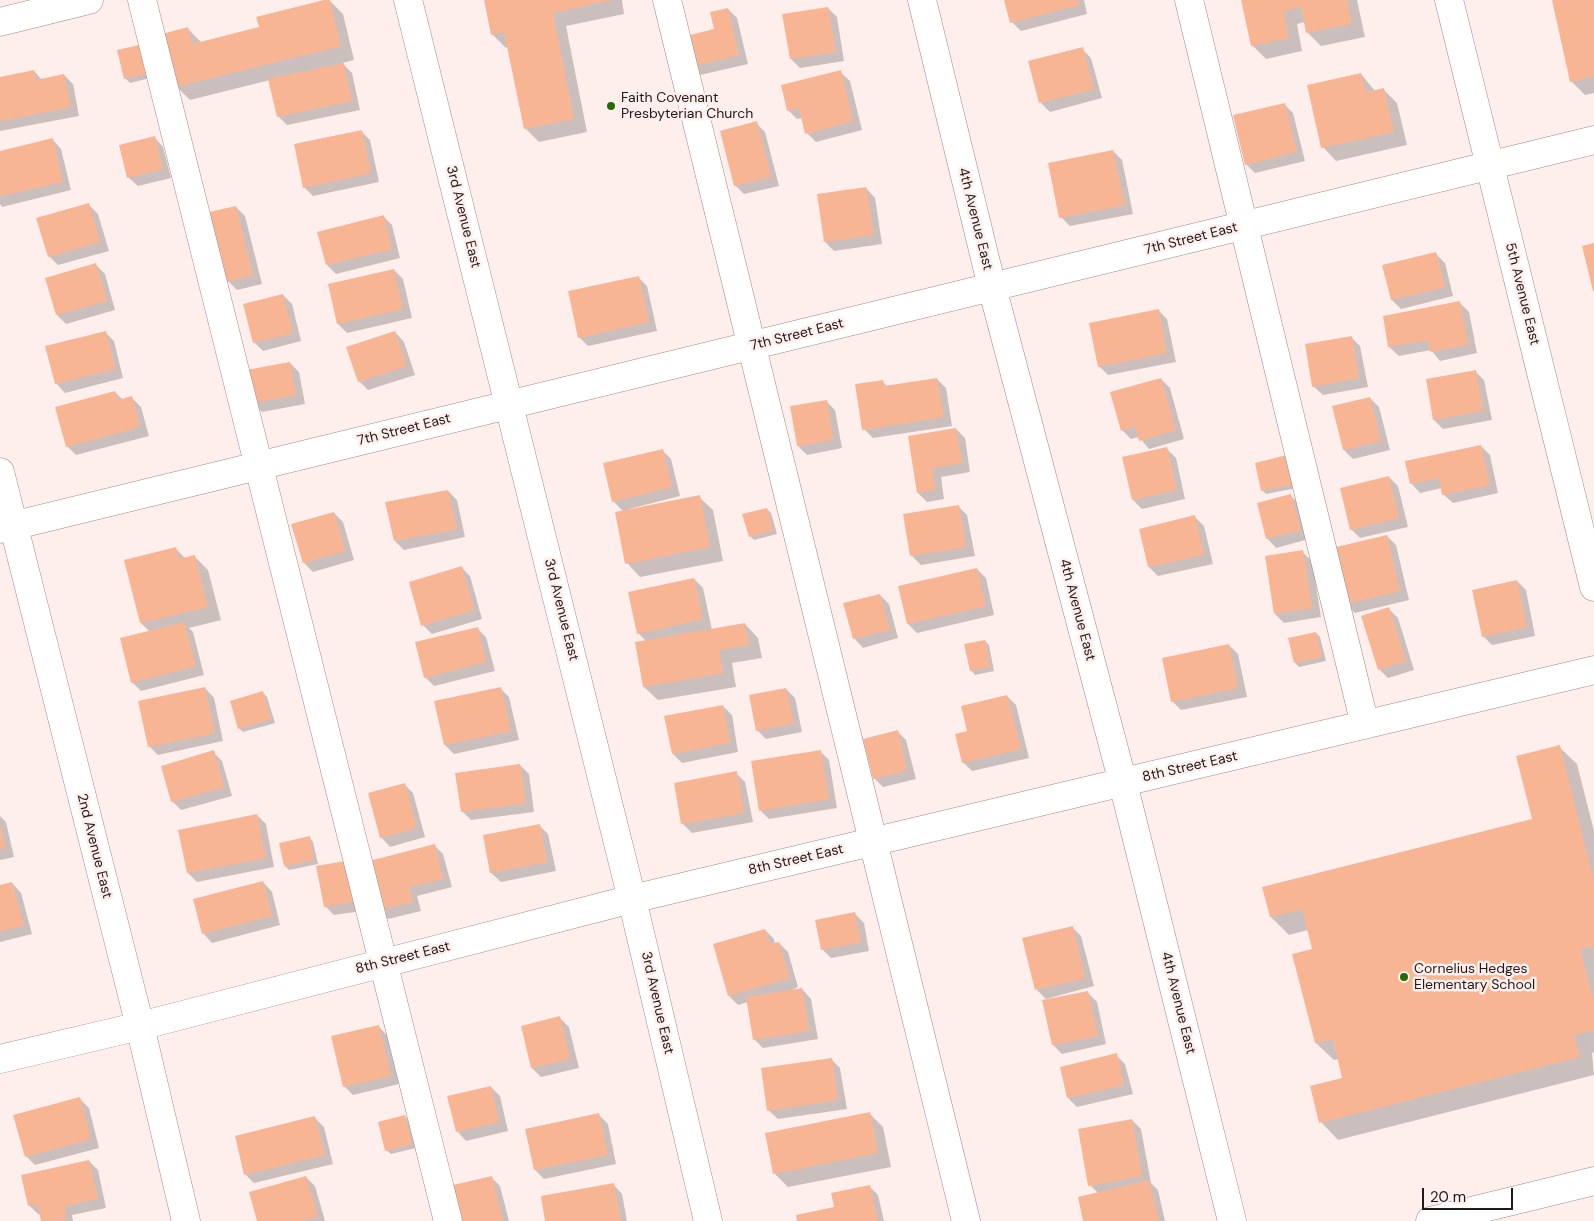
<!DOCTYPE html>
<html>
<head>
<meta charset="utf-8">
<style>
	body { margin:0 }
	#map { position:relative; width:1594px; height:1221px; overflow:hidden; background:#feefed; font-family:"DM Sans",sans-serif }
	canvas { display:block }
	.scale { position:absolute; left:1422px; top:1188px; width:91px; height:22px; box-sizing:border-box; border:2px solid #211818; border-top:0; padding-left:6px; font-size:15px; line-height:18px; white-space:nowrap; color:#211818; -webkit-text-stroke:4px #feefed; paint-order:stroke }
</style>
</head>
<body>
<div id="map">
<canvas width="1594" height="1221"></canvas>
<div class="scale">20 m</div>
</div>
<script>
const c = document.querySelector('canvas').getContext('2d');
c.lineJoin = 'round';
function paint(path, color) {
  c.fillStyle = color;
  c.fill(path, 'evenodd');
}
function shape(rows) {
  const path = new Path2D();
  for (const r of rows) {
    path.moveTo(r[0], r[1]);
    for (let i = 2; i < r.length; i += 2) path.lineTo(r[i], r[i + 1]);
  }
  return path;
}
function stroke(path, color, width, dash) {
  c.strokeStyle = color;
  c.lineWidth = width;
  c.lineCap = dash ? 'butt' : 'round';
  c.setLineDash(dash || []);
  c.stroke(path);
}
function label(font, color, halo, rows, align = 'center') {
  c.font = font + ' "DM Sans",sans-serif';
  c.lineWidth = 5;
  c.setLineDash([]);
  c.textBaseline = 'middle';
  c.strokeStyle = halo;
  c.fillStyle = color;
  for (const [text, x, y, turn = 0] of rows) {
    c.save();
    c.translate(x, y);
    c.rotate((+turn || 0) * Math.PI / 180);
    c.textAlign = isNaN(turn) ? turn : align;
    if (halo) c.strokeText(text, 0, 0);
    c.fillText(text, 0, 0);
    c.restore();
  }
}
const shadow = shape([
	[329,0,343,14,354,60,342,63,352,73,360,110,287,125,278,116,270,80,190,100,176,86,188,29,202,43,261,28],
	[486,0,622,0,624,14,566,26,587,132,539,142,525,128,509,47,506,48,492,34],
	[1006,0,1084,0,1087,14,1021,31,1012,22],
	[1243,0,1357,0,1365,37,1321,46,1307,32,1305,22,1297,24,1302,51,1266,59,1252,45],
	[1553,0,1594,0,1594,93,1585,95,1571,81],
	[828,8,837,17,844,61,800,68,791,59],
	[728,9,737,18,748,64,700,75,691,66],
	[139,46,143,50,150,78,130,83,125,78],
	[1082,49,1091,58,1102,98,1050,112,1041,103],
	[34,71,42,80,64,75,73,84,79,116,0,131,0,78],
	[840,72,850,81,862,130,816,142,807,133,803,118,797,119,788,110],
	[1361,74,1375,91,1383,89,1397,103,1407,145,1336,161,1323,147],
	[1284,104,1293,113,1305,161,1255,173,1246,164],
	[756,123,765,132,779,186,744,194,735,185],
	[361,131,370,140,379,182,313,196,304,187],
	[154,137,163,147,171,178,138,186,128,177],
	[52,139,61,149,71,190,2,207,0,204,0,152],
	[1113,151,1122,160,1133,214,1070,226,1061,217],
	[866,188,875,198,882,244,834,251,825,242],
	[89,205,98,214,109,251,58,265,49,256],
	[236,207,245,216,262,284,237,290,228,281],
	[383,216,392,225,400,258,336,274,327,265],
	[1436,254,1445,263,1453,296,1401,309,1392,300],
	[96,265,105,274,115,310,66,324,57,315,46,279],
	[394,270,403,279,412,318,347,333,338,324,329,285],
	[638,277,647,286,657,331,588,346,579,337],
	[283,295,292,304,301,341,263,351,254,342],
	[1460,303,1469,312,1477,353,1440,361,1431,350,1399,356,1389,347],
	[1158,310,1167,319,1176,362,1108,375,1099,366],
	[105,332,114,341,123,378,65,393,56,383],
	[395,332,404,342,415,375,368,390,359,381],
	[1351,337,1360,346,1368,387,1323,395,1313,386],
	[290,363,299,372,305,404,262,412,253,403],
	[1475,371,1484,380,1492,420,1443,429,1434,420,1427,380],
	[937,379,946,388,952,426,873,438,864,429,882,381,888,387],
	[1161,379,1170,388,1184,439,1149,449,1139,437,1131,439,1122,430],
	[115,392,123,400,132,398,141,407,149,436,76,455,67,446],
	[1370,398,1379,407,1390,450,1353,459,1344,450],
	[826,401,835,410,842,448,807,455,798,446],
	[956,429,965,438,970,472,941,477,944,499,927,502,918,493,909,437],
	[1481,446,1490,455,1498,493,1453,503,1443,494,1442,488,1420,493,1411,483],
	[1167,449,1176,458,1185,499,1142,509,1133,500],
	[662,450,671,459,680,496,629,509,629,511,699,497,713,510,723,561,640,577,627,563,624,512,613,501],
	[1287,457,1297,488,1266,494,1262,490],
	[1389,477,1398,486,1408,527,1360,538,1351,529],
	[448,491,457,500,465,537,404,550,395,541],
	[1291,496,1300,505,1309,539,1276,548,1267,538],
	[958,506,967,515,975,556,921,565,912,556],
	[767,509,771,513,777,534,754,540,750,536],
	[334,513,343,522,354,560,313,572,304,563],
	[1195,517,1204,526,1213,564,1158,576,1149,567,1141,529],
	[1387,536,1396,545,1409,600,1355,613,1346,604],
	[176,549,186,559,195,557,208,570,221,620,189,628,193,632,204,675,141,691,132,682,150,632,141,623,126,561],
	[1302,552,1312,561,1321,617,1284,623,1275,614],
	[461,567,470,576,482,619,432,634,423,625],
	[977,569,986,578,994,615,917,633,908,624,900,587],
	[694,579,703,588,712,630,745,624,758,638,762,658,732,663,736,687,658,700,644,687,646,641,638,633],
	[1517,581,1526,590,1535,636,1492,645,1483,636],
	[880,595,889,604,898,638,863,648,854,638],
	[1389,609,1398,618,1414,670,1388,678,1379,669],
	[477,628,486,637,495,671,434,686,425,677],
	[1316,633,1320,637,1326,661,1299,667,1295,663],
	[985,641,989,645,994,671,975,675,971,670],
	[1229,645,1238,654,1247,697,1181,710,1172,701],
	[205,688,214,698,223,741,158,755,149,746],
	[500,688,509,697,519,740,454,754,445,745],
	[786,689,795,698,802,732,766,739,757,730],
	[263,693,267,697,275,723,243,732,239,728],
	[1007,696,1016,705,1029,758,972,771,963,762,968,732],
	[723,706,732,715,738,752,682,763,673,754],
	[897,731,906,740,916,779,883,787,874,778],
	[1559,747,1577,764,1594,831,1594,1052,1592,1053,1594,1075,1338,1140,1321,1122,1344,1078,1339,1059,1334,1060,1316,1043,1313,950,1308,930,1289,935,1271,917,1264,888,1533,820],
	[820,751,829,760,837,808,769,819,760,810],
	[213,752,222,761,232,796,181,810,172,801],
	[520,765,529,774,534,812,471,820,462,811],
	[736,773,745,782,753,822,692,833,683,824,676,784],
	[404,784,413,793,425,837,390,847,381,837],
	[257,815,266,824,274,867,197,882,188,873,180,831],
	[0,816,6,822,14,857,0,860],
	[539,825,548,834,556,871,501,882,491,873,484,836],
	[309,837,313,842,318,864,289,870,285,866],
	[434,845,443,854,452,887,417,896,421,911,388,919,379,910],
	[354,871,362,911,334,915,325,906],
	[263,882,272,892,280,925,212,943,203,933],
	[12,883,21,893,32,934,0,942,0,887],
	[855,914,864,923,869,951,831,958,822,949],
	[1072,927,1081,936,1094,986,1046,999,1037,990],
	[765,930,774,939,775,944,779,943,788,952,798,987,788,992,802,989,811,999,818,1039,763,1048,754,1039,748,1002,738,1005,729,996],
	[1088,993,1097,1002,1106,1044,1062,1054,1053,1045],
	[560,1018,569,1027,579,1068,541,1077,532,1068,522,1027],
	[378,1026,387,1035,399,1084,353,1095,344,1086],
	[1116,1055,1125,1064,1133,1094,1077,1107,1068,1098],
	[831,1059,840,1068,847,1109,778,1119,768,1110],
	[491,1087,500,1096,508,1131,466,1141,457,1131],
	[80,1099,89,1108,99,1148,35,1165,26,1156],
	[870,1114,883,1127,891,1167,788,1187,774,1173],
	[599,1115,608,1124,616,1164,544,1179,535,1170,527,1130],
	[405,1116,409,1121,416,1148,391,1154,386,1150],
	[315,1118,324,1127,333,1164,254,1183,245,1174],
	[1132,1120,1141,1129,1151,1183,1158,1190,1165,1221,1085,1221,1098,1193,1090,1185],
	[89,1161,98,1170,106,1208,72,1215,73,1221,42,1221,41,1214,38,1214,29,1205],
	[306,1177,315,1186,325,1221,258,1221],
	[491,1177,500,1186,509,1221,463,1221],
	[613,1184,622,1194,627,1221,547,1221],
	[869,1186,878,1195,884,1221,798,1221,836,1208]
]);
const building = shape([
	[324,0,330,0,341,46,175,87,162,34,188,27,192,44,259,27,256,17],
	[484,0,611,0,553,13,574,119,524,129,504,32,491,35],
	[1004,0,1078,0,1079,5,1010,23],
	[1241,0,1347,0,1352,24,1306,33,1301,7,1284,11,1289,38,1251,46],
	[1552,0,1594,0,1594,76,1570,82],
	[828,7,836,52,790,59,782,14],
	[728,8,739,55,690,67,682,37,714,29,710,12],
	[139,45,146,74,124,79,117,50],
	[1083,47,1094,89,1039,103,1028,61],
	[344,63,352,101,277,117,268,79],
	[34,70,36,80,64,74,71,107,0,121,0,77],
	[841,70,853,121,805,134,799,108,787,111,781,85],
	[1361,73,1366,92,1384,88,1394,132,1321,148,1307,85],
	[1285,103,1297,152,1245,165,1233,115],
	[757,121,771,177,734,186,720,131],
	[362,130,371,173,303,188,294,144],
	[155,136,163,169,127,178,119,145],
	[53,138,63,182,0,196,0,151],
	[1113,150,1125,205,1059,218,1048,163],
	[866,187,874,235,824,242,817,194],
	[89,203,100,242,48,257,36,218],
	[236,206,253,275,227,282,209,212],
	[384,215,392,249,326,265,317,232],
	[1594,243,1594,291,1593,291,1582,246],
	[1436,252,1445,287,1391,300,1382,265],
	[96,263,107,301,56,315,45,278],
	[394,269,403,309,337,324,328,284],
	[639,276,649,322,578,338,568,291],
	[283,294,293,333,253,343,243,304],
	[1460,301,1468,345,1430,352,1428,340,1388,347,1383,316],
	[1159,309,1167,353,1098,367,1089,323],
	[106,331,115,369,55,384,45,346],
	[395,331,407,366,358,382,346,347],
	[1352,336,1359,378,1312,387,1305,344],
	[290,362,296,395,252,403,246,370],
	[1476,370,1483,411,1433,420,1426,379],
	[937,378,944,417,862,430,855,384,883,380,884,386],
	[1161,378,1176,430,1139,441,1135,426,1121,431,1110,392],
	[115,391,118,400,132,396,140,427,66,447,55,407],
	[1370,397,1381,441,1343,450,1332,406],
	[827,400,833,440,797,446,790,406],
	[956,428,962,463,932,468,936,490,917,493,908,436],
	[1481,445,1490,485,1442,495,1439,478,1410,484,1405,461],
	[1167,447,1177,490,1132,500,1122,457],
	[663,449,672,487,612,502,603,463],
	[1287,455,1293,484,1261,491,1255,463],
	[1389,476,1399,518,1350,530,1340,488],
	[448,490,457,529,394,541,385,502],
	[1291,494,1301,530,1266,539,1257,503],
	[700,495,710,547,625,564,615,512],
	[959,505,966,547,910,556,903,514],
	[767,508,773,530,749,537,742,514],
	[334,512,345,551,303,563,291,524],
	[1195,515,1204,555,1148,567,1139,529],
	[1387,535,1400,591,1345,604,1332,548],
	[176,547,179,559,195,555,208,607,140,623,124,560],
	[1303,550,1312,608,1274,614,1265,556],
	[462,566,474,610,421,626,409,582],
	[977,568,986,606,907,624,898,586],
	[694,578,703,619,637,634,628,592],
	[1517,580,1527,627,1482,637,1472,590],
	[880,594,890,630,853,639,843,603],
	[1389,607,1406,661,1378,670,1361,616],
	[184,622,196,666,131,683,120,638],
	[745,623,749,645,719,650,723,673,643,687,635,642],
	[478,627,486,662,424,678,415,642],
	[1316,632,1322,657,1294,663,1288,638],
	[985,640,990,667,970,671,964,644],
	[1229,644,1238,688,1171,702,1162,658],
	[205,687,215,733,148,747,138,701],
	[501,687,511,731,444,745,434,701],
	[786,688,794,723,756,731,749,695],
	[263,691,271,719,238,729,230,701],
	[1007,695,1021,749,962,763,955,734,967,731,961,706],
	[723,705,730,743,672,754,664,716],
	[898,730,907,770,873,779,863,739],
	[1560,745,1594,881,1594,946,1580,949,1594,1002,1594,1030,1574,1035,1580,1057,1319,1123,1310,1086,1342,1078,1333,1039,1315,1043,1292,954,1312,949,1302,909,1270,917,1262,887,1532,819,1516,756],
	[214,750,224,787,171,802,161,766],
	[821,750,829,799,759,811,751,761],
	[520,764,526,803,461,812,455,773],
	[737,771,744,813,681,824,674,783],
	[405,783,417,828,380,838,368,793],
	[257,814,266,858,187,873,178,830],
	[540,824,547,862,490,873,483,835],
	[0,826,6,848,0,849],
	[310,836,314,860,284,866,279,843],
	[435,844,443,879,409,887,413,902,378,910,365,862],
	[345,861,353,902,324,907,316,866],
	[263,881,272,916,202,934,193,899],
	[12,882,24,926,0,931,0,885],
	[855,912,861,942,821,950,815,920],
	[1073,926,1085,978,1035,990,1022,938],
	[765,929,770,944,779,942,790,978,728,996,713,944],
	[802,988,809,1031,753,1040,746,997],
	[1088,991,1098,1036,1052,1045,1042,1000],
	[560,1016,570,1059,531,1068,521,1026],
	[379,1025,391,1076,343,1087,331,1036],
	[1117,1053,1124,1085,1067,1098,1060,1067],
	[832,1058,838,1100,767,1111,761,1068],
	[491,1086,499,1122,456,1132,447,1096],
	[80,1097,91,1139,25,1157,13,1115],
	[870,1112,878,1153,773,1174,765,1133],
	[599,1113,608,1155,534,1170,525,1129],
	[405,1115,412,1144,385,1151,378,1122],
	[315,1116,325,1155,244,1175,235,1136],
	[1132,1119,1142,1176,1088,1186,1078,1129],
	[89,1160,98,1199,64,1206,67,1220,41,1221,37,1204,28,1206,21,1175],
	[306,1176,318,1216,302,1221,257,1221,249,1192],
	[492,1176,503,1221,462,1221,453,1185],
	[1149,1180,1159,1221,1083,1221,1078,1197],
	[614,1183,621,1221,545,1221,541,1196],
	[870,1185,878,1221,797,1221,796,1215,834,1207,831,1193]
]);
const minor = shape([
	[142,0,448,1221],
	[408,0,632,899,708,1221],
	[667,0,966,1221],
	[922,0,992,287,1123,783,1232,1221],
	[1189,0,1365,725],
	[1449,0,1594,587],
	[0,22,89,0],
	[0,472,140,1026,186,1221],
	[0,529,1594,140],
	[0,1059,140,1026,632,899,1594,670],
	[1430,1221,1594,1181]
]);
const markers = [
	[611,106,5,"#256b03"],
	[1404,977,5,"#256b03"]
];
const poiNames = [
	["Faith Covenant",621,98],
	["Presbyterian Church",621,114],
	["Cornelius Hedges",1414,969],
	["Elementary School",1414,985]
];
const streetNames = [
	["3rd Avenue East",463,217,76],
	["4th Avenue East",975,219,76],
	["7th Street East",1191,239,-14],
	["5th Avenue East",1522,294,76],
	["7th Street East",797,335,-14],
	["7th Street East",404,430,-14],
	["3rd Avenue East",561,610,76],
	["4th Avenue East",1077,610,75],
	["8th Street East",1190,767,-13],
	["2nd Avenue East",94,846,76],
	["8th Street East",796,860,-13],
	["8th Street East",403,958,-14],
	["3rd Avenue East",657,1003,77],
	["4th Avenue East",1178,1003,76]
];
paint(shadow, '#0003');
paint(building, '#f8b594');
stroke(minor, '#9f8886', 29);
stroke(minor, '#fff', 28);
for (const [x, y, r, color] of markers) {
  const dot = new Path2D();
  dot.arc(x, y, r, 0, 2 * Math.PI);
  c.fillStyle = color;
  c.fill(dot);
  stroke(dot, '#feefed', 2);
}
label('14px', '#211818', '#feefed', poiNames, 'left');
label('14px', '#211818', '#feefed', streetNames);
</script>
</body>
</html>
